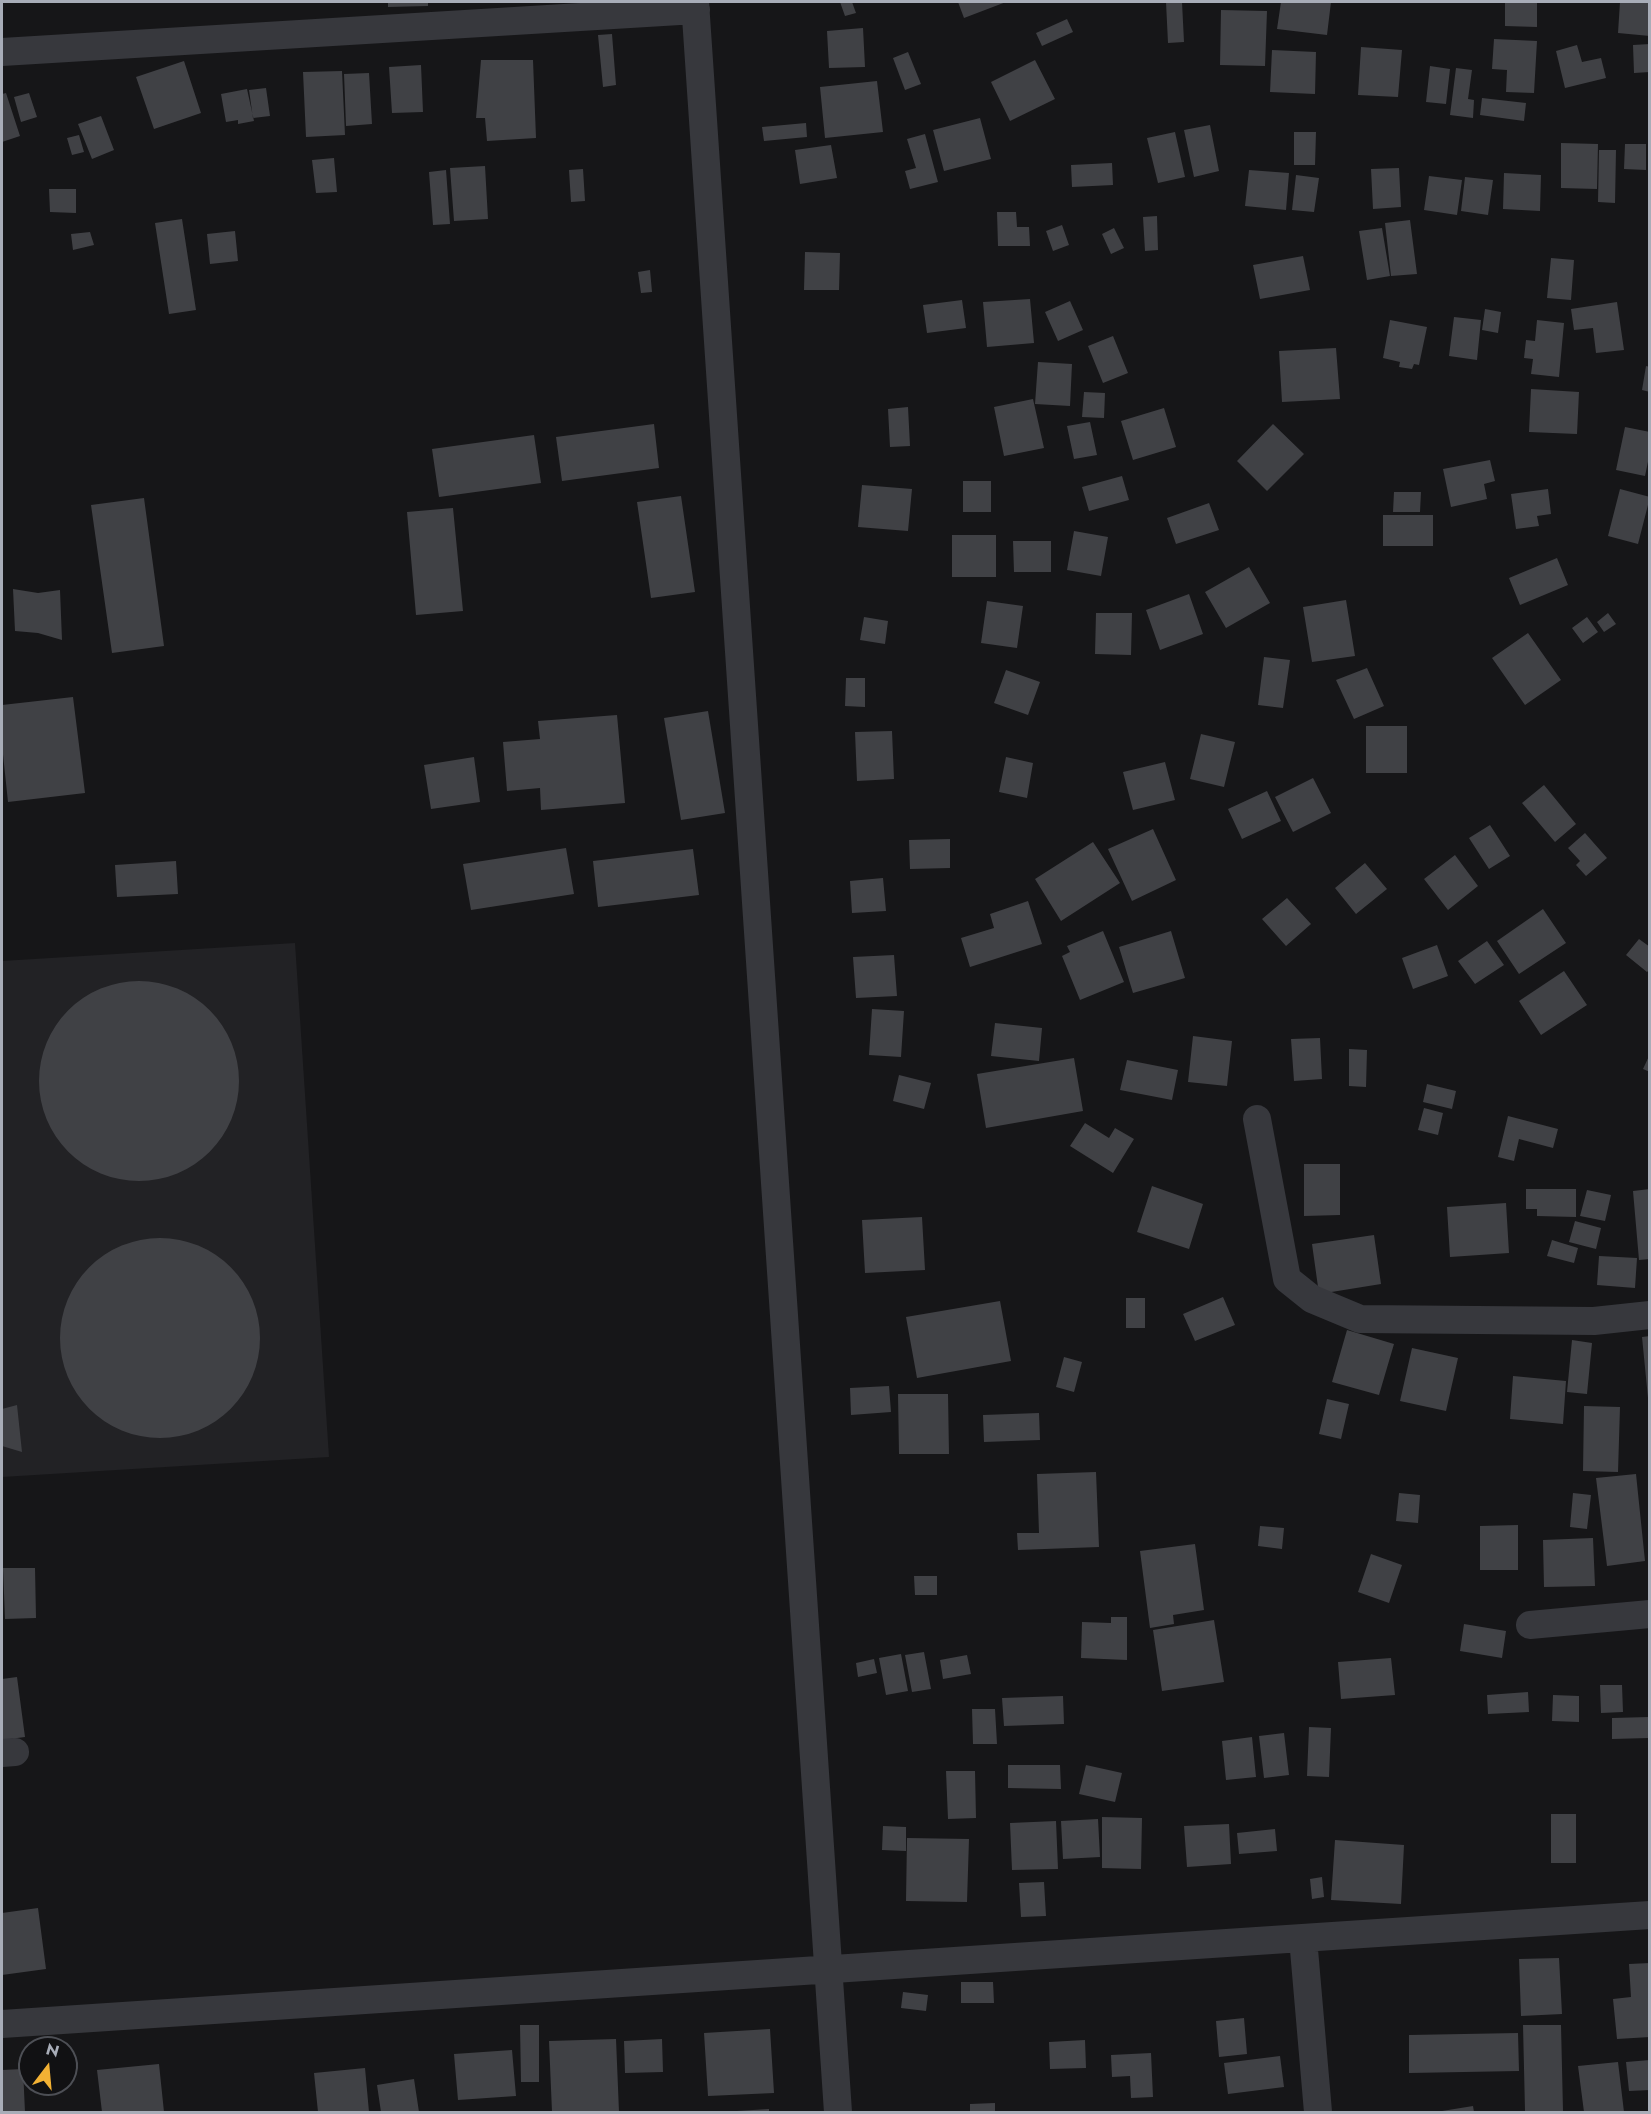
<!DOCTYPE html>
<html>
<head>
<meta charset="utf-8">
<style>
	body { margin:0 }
	#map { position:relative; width:1651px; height:2114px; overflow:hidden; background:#161618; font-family:Jost,sans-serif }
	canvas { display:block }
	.frame { position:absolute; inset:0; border:3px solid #a8adb8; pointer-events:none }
	.north { position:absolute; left:18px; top:2036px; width:60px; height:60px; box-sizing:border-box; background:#111113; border:2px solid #4d4f55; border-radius:50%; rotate:16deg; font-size:16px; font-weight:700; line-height:24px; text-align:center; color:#a8adb8 }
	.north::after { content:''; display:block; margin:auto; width:21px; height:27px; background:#f2b134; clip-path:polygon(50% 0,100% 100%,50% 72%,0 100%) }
</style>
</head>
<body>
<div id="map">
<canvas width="1651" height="2114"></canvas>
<div class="frame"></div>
<div class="north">N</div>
</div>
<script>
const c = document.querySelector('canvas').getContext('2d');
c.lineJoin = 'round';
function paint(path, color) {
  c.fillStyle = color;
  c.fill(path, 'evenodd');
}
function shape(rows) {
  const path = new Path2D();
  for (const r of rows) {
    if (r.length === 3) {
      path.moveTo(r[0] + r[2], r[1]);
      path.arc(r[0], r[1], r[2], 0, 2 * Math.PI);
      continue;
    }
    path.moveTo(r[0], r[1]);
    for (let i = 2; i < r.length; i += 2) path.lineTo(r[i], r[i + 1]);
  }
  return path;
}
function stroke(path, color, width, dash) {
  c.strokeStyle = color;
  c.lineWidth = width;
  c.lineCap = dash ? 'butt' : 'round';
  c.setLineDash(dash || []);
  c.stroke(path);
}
const built = shape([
	[295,943,329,1457,2,1477,2,961]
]);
const building = shape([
	[388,2,428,2,428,6,388,7],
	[840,2,852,2,856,13,845,16],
	[958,2,1006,2,964,18],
	[1166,2,1182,2,1184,42,1168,43],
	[1281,2,1331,2,1327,35,1277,29],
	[1505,2,1537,2,1537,27,1505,26],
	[1620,2,1650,2,1650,36,1618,33],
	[1221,10,1267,11,1265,66,1220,65],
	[1067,19,1073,32,1042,46,1036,33],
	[863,28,865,67,829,68,827,31],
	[612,34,616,85,603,87,598,35],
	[1494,39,1537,41,1534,93,1506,92,1507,70,1492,69],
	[1650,44,1650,72,1634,73,1633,45],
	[1577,45,1582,62,1601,58,1606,78,1565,88,1556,51],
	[1361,47,1402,50,1398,97,1358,95],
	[1272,50,1316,52,1315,94,1270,92],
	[908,52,921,84,905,90,893,58],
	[481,60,533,60,536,138,487,141,485,118,476,118],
	[1035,60,1055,99,1010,121,991,82],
	[184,61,201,113,154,129,136,77],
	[421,65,423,112,392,113,389,67],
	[1430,66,1450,69,1446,104,1426,102],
	[1456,68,1472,70,1468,99,1474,100,1473,118,1450,115],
	[342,71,345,135,306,137,303,72],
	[369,73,372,124,346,126,344,74],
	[877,81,883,132,825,138,820,87],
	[266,88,270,116,253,118,249,90],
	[247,89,254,121,238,124,238,120,226,122,221,94],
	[6,93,20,136,2,142,2,94],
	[29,93,37,117,21,122,14,97],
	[1482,98,1526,103,1524,121,1480,115],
	[101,116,114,150,92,159,78,124],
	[980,118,991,159,944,171,933,130],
	[806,123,807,137,764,141,762,127],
	[1210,125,1219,171,1194,177,1184,130],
	[1175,132,1185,177,1158,183,1147,138],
	[1294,132,1316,132,1315,165,1294,165],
	[925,134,938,182,910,189,905,171,916,168,907,139],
	[79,135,84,152,72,155,67,138],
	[1561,143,1598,144,1597,189,1561,188],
	[1625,144,1646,144,1646,170,1624,169],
	[831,145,837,178,800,184,795,150],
	[1599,150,1616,150,1615,203,1598,202],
	[334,158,337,192,316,193,312,160],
	[1112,163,1113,185,1072,187,1071,165],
	[485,166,488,219,454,221,450,168],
	[1399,168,1401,207,1373,209,1371,169],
	[583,169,585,201,571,202,569,170],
	[446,170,450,224,433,225,429,172],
	[1249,170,1289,173,1286,210,1245,206],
	[1504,173,1541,175,1540,211,1503,209],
	[1296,175,1319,178,1314,212,1292,210],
	[1429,176,1462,180,1457,215,1424,210],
	[1465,177,1493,180,1488,215,1461,211],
	[49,189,76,189,76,213,50,212],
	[997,212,1016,212,1017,227,1029,227,1030,246,998,246],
	[1157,216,1158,250,1145,251,1143,217],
	[182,219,196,310,169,314,155,223],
	[1410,220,1417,274,1391,276,1385,223],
	[1062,225,1069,245,1053,251,1046,231],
	[1114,228,1124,248,1111,254,1102,234],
	[1382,228,1390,276,1367,280,1359,231],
	[235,231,238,261,210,264,207,234],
	[90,232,94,245,73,250,71,234],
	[805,252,840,253,839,290,804,290],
	[1303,256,1310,290,1260,299,1253,265],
	[1551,258,1574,260,1571,300,1547,298],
	[650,270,652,292,641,293,638,272],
	[1030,299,1034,343,987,347,983,302],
	[962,300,966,328,927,333,923,305],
	[1070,301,1083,330,1058,341,1045,312],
	[1617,302,1624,350,1596,353,1593,328,1574,330,1571,309],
	[1485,309,1501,312,1498,333,1482,330],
	[1454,317,1481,320,1477,360,1449,356],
	[1390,320,1427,327,1419,365,1414,364,1412,369,1399,367,1400,362,1383,358],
	[1537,320,1564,323,1559,377,1531,374,1533,359,1524,358,1526,340,1535,341],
	[1113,336,1128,373,1103,383,1088,346],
	[1336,348,1340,399,1282,402,1279,351],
	[1038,362,1072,364,1070,406,1035,404],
	[1646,366,1650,367,1650,392,1642,390],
	[1531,389,1579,392,1577,434,1529,432],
	[1084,392,1105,393,1104,418,1082,417],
	[1033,399,1044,448,1004,456,994,407],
	[908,407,910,446,890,447,888,409],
	[1164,408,1176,447,1133,460,1121,421],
	[1090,422,1097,455,1074,459,1067,426],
	[654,424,659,468,562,481,556,437],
	[1273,424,1304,454,1267,491,1237,461],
	[1625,427,1650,432,1650,452,1645,476,1616,470],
	[534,435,541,483,439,497,432,449],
	[1490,460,1495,481,1484,484,1487,499,1451,507,1443,469],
	[1122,476,1129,500,1089,511,1082,487],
	[963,481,991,481,991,512,963,512],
	[862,485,912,489,908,531,858,527],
	[1548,489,1551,514,1537,516,1539,526,1516,529,1511,494],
	[1620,489,1650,497,1638,544,1608,536],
	[1394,492,1421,492,1420,512,1393,512],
	[681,496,695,592,651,598,637,502],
	[144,498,164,646,112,653,91,505],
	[1209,503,1219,530,1176,544,1167,518],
	[453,508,463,611,416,615,407,512],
	[1383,515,1433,515,1433,546,1383,546],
	[1074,531,1108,537,1101,576,1067,570],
	[952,535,996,535,996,577,952,577],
	[1013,541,1051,541,1051,572,1014,572],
	[1557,558,1568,585,1520,605,1509,578],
	[1249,567,1270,603,1226,628,1205,592],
	[13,589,38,593,60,590,62,640,38,633,15,631],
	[1189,594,1203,634,1160,650,1146,610],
	[1346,600,1355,656,1312,662,1303,607],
	[987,601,1023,606,1017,648,981,643],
	[1096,613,1132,613,1131,655,1095,654],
	[1608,613,1616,624,1604,632,1597,622],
	[864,617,888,621,885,644,860,640],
	[1587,617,1598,632,1583,643,1572,628],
	[1528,633,1561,680,1525,705,1492,658],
	[1264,657,1290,660,1283,708,1258,705],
	[1367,668,1384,706,1354,719,1336,680],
	[1006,670,1040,682,1028,715,994,703],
	[846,678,865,678,865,707,845,706],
	[73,697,85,793,8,802,2,745,2,705],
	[708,711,725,813,681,820,664,718],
	[617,715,625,803,541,810,540,788,507,791,503,742,540,739,538,721],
	[1366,726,1407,726,1407,773,1366,773],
	[892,731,894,779,857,781,855,732],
	[1201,734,1235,742,1224,787,1190,779],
	[474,757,480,802,431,809,424,765],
	[1006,757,1033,763,1027,798,999,792],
	[1165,762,1175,800,1133,810,1123,772],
	[1313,778,1331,813,1293,832,1275,797],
	[1544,785,1576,824,1555,842,1522,803],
	[1267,791,1281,821,1242,839,1228,809],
	[1490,825,1510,856,1489,869,1469,838],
	[1153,829,1176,880,1132,901,1108,849],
	[1585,833,1607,858,1586,876,1576,865,1580,861,1568,848],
	[950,839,950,868,910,869,909,840],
	[1093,842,1120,883,1061,921,1035,879],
	[566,848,574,894,471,910,463,864],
	[693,849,699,895,598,907,593,861],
	[1455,855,1478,886,1448,910,1424,879],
	[176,861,178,894,117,897,115,865],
	[1365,863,1387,889,1356,914,1335,888],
	[883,878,886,911,852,913,850,881],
	[1287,898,1311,924,1286,946,1262,919],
	[1028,901,1042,944,970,967,961,938,994,928,990,914],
	[1543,909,1566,943,1519,974,1497,941],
	[1103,931,1124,982,1080,1000,1062,956,1070,952,1067,946],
	[1171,931,1185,978,1133,993,1119,947],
	[1639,939,1650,947,1650,969,1647,972,1626,955],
	[1487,941,1504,965,1475,984,1458,961],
	[1437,945,1448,976,1413,989,1402,958],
	[894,955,897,996,856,998,853,957],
	[1564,971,1587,1005,1541,1035,1519,1001],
	[139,1081,100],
	[872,1009,904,1011,901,1057,869,1055],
	[995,1023,1042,1028,1039,1061,991,1056],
	[1193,1036,1232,1041,1227,1086,1188,1082],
	[1320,1038,1322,1079,1294,1081,1291,1039],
	[1349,1049,1367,1050,1366,1087,1349,1086],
	[1650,1054,1650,1072,1643,1069],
	[1074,1058,1083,1111,986,1128,977,1074],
	[1127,1060,1178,1070,1172,1100,1120,1090],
	[899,1075,931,1083,924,1109,893,1101],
	[1427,1084,1456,1091,1452,1109,1423,1102],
	[1424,1108,1443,1113,1438,1135,1418,1130],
	[1508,1116,1558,1129,1553,1148,1519,1139,1514,1161,1498,1157],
	[1085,1123,1109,1138,1115,1128,1134,1139,1113,1173,1070,1146],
	[1304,1164,1340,1164,1340,1215,1304,1216],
	[1152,1186,1203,1204,1189,1249,1137,1232],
	[1526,1189,1576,1189,1576,1217,1537,1216,1537,1209,1526,1209],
	[1650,1189,1650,1259,1639,1260,1633,1191],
	[1587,1190,1611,1195,1605,1221,1580,1216],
	[1506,1203,1509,1253,1450,1257,1447,1207],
	[922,1217,925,1270,865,1273,862,1220],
	[1575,1221,1601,1228,1596,1249,1569,1242],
	[1374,1235,1381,1284,1319,1294,1312,1244],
	[160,1338,100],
	[1552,1240,1578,1248,1574,1263,1547,1256],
	[1599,1256,1637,1258,1635,1288,1597,1285],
	[1223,1297,1235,1325,1195,1341,1183,1314],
	[1126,1298,1145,1298,1145,1328,1126,1328],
	[1000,1301,1011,1361,917,1378,906,1317],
	[1347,1330,1394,1344,1379,1395,1332,1382],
	[1650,1336,1650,1398,1648,1398,1642,1337],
	[1572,1340,1592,1343,1587,1394,1567,1392],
	[1412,1348,1458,1358,1446,1411,1400,1401],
	[1064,1357,1082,1362,1074,1392,1056,1387],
	[1513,1376,1566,1381,1563,1424,1510,1419],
	[889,1386,891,1412,851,1415,850,1388],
	[898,1394,948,1394,949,1454,899,1454],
	[1327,1399,1349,1404,1341,1439,1319,1434],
	[17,1405,22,1452,2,1446,2,1409],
	[1584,1406,1620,1407,1618,1472,1583,1471],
	[1039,1413,1040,1440,984,1442,983,1415],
	[1096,1472,1099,1547,1018,1550,1017,1533,1039,1533,1037,1474],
	[1636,1474,1645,1561,1607,1566,1596,1478],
	[1399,1493,1420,1495,1418,1523,1396,1521],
	[1573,1493,1591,1495,1587,1529,1570,1527],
	[1518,1525,1518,1570,1480,1570,1480,1526],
	[1260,1526,1284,1528,1282,1549,1258,1546],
	[1593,1538,1595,1586,1544,1587,1543,1540],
	[1195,1544,1204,1610,1173,1615,1174,1624,1150,1628,1140,1551],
	[1371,1554,1402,1565,1389,1603,1358,1592],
	[3,1568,35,1568,36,1618,5,1619],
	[914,1576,937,1576,937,1595,915,1595],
	[1111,1617,1127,1617,1127,1660,1081,1658,1082,1622,1111,1623],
	[1214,1620,1224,1682,1162,1691,1153,1630],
	[1464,1624,1506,1631,1502,1658,1460,1651],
	[924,1652,931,1689,912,1692,905,1655],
	[901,1654,908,1691,886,1695,879,1658],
	[967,1655,971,1674,943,1679,940,1660],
	[1391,1658,1395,1695,1341,1699,1338,1662],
	[874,1659,877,1673,858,1677,856,1663],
	[17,1677,25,1737,2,1740,2,1679],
	[1600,1685,1622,1685,1623,1712,1601,1713],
	[1528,1692,1529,1712,1488,1714,1487,1695],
	[1553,1695,1579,1696,1579,1722,1552,1721],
	[1063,1696,1064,1724,1004,1726,1002,1698],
	[972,1709,995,1709,997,1744,973,1744],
	[1649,1717,1649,1738,1612,1739,1612,1718],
	[1309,1727,1331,1728,1329,1777,1307,1776],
	[1284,1733,1289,1775,1264,1778,1259,1736],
	[1252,1737,1256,1777,1226,1780,1222,1741],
	[1008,1765,1060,1765,1061,1789,1008,1788],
	[1086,1765,1122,1773,1115,1802,1079,1794],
	[946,1771,975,1771,976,1818,948,1819],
	[1551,1814,1576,1814,1576,1863,1551,1863],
	[1102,1817,1142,1818,1141,1869,1102,1868],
	[1098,1819,1100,1857,1063,1859,1061,1821],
	[1056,1821,1058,1869,1012,1870,1010,1823],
	[1229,1824,1231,1864,1187,1867,1184,1826],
	[883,1826,906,1827,906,1851,882,1850],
	[1275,1829,1277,1851,1239,1854,1237,1833],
	[907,1838,969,1839,967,1902,906,1901],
	[1335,1840,1404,1845,1401,1904,1331,1900],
	[1322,1877,1324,1897,1312,1899,1310,1879],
	[1044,1882,1046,1916,1021,1917,1019,1883],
	[38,1908,46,1969,2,1975,2,1913],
	[1559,1958,1562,2014,1521,2016,1519,1959],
	[1650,1963,1650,2037,1617,2039,1613,1999,1631,1997,1629,1964],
	[961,1982,993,1982,994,2003,961,2003],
	[903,1992,928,1995,926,2011,901,2008],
	[1244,2018,1247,2054,1219,2057,1216,2021],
	[520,2025,539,2025,539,2082,521,2082],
	[1523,2025,1561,2025,1563,2111,1525,2111],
	[770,2029,774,2093,708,2096,704,2033],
	[1518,2033,1519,2071,1409,2073,1409,2035],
	[616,2039,619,2112,552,2112,549,2041],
	[662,2039,663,2072,625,2073,624,2041],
	[1085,2040,1086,2068,1050,2069,1049,2042],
	[512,2050,516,2096,458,2100,454,2054],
	[1151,2053,1153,2097,1131,2098,1130,2076,1112,2077,1111,2055],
	[1280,2056,1284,2087,1228,2094,1224,2063],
	[1650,2060,1650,2090,1629,2091,1626,2062],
	[1618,2062,1624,2112,1584,2112,1578,2066],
	[159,2064,164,2112,102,2112,97,2070],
	[365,2068,369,2112,318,2112,314,2073],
	[23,2069,25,2112,2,2112,2,2070],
	[414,2079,419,2112,381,2112,377,2085],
	[995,2103,995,2112,970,2112,970,2104],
	[1473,2106,1474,2112,1442,2112,1442,2111],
	[769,2109,769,2112,737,2112,737,2111]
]);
const minor = shape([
	[695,2,838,2112],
	[2,52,696,10],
	[1257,1119,1287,1279,1312,1299,1360,1319,1594,1321,1650,1315],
	[1530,1625,1650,1614],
	[2,1753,15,1752],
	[1303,1938,1318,2112],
	[2,2024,1650,1915]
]);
paint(built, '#222225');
paint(building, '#404145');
stroke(minor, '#37383d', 28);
</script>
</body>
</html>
